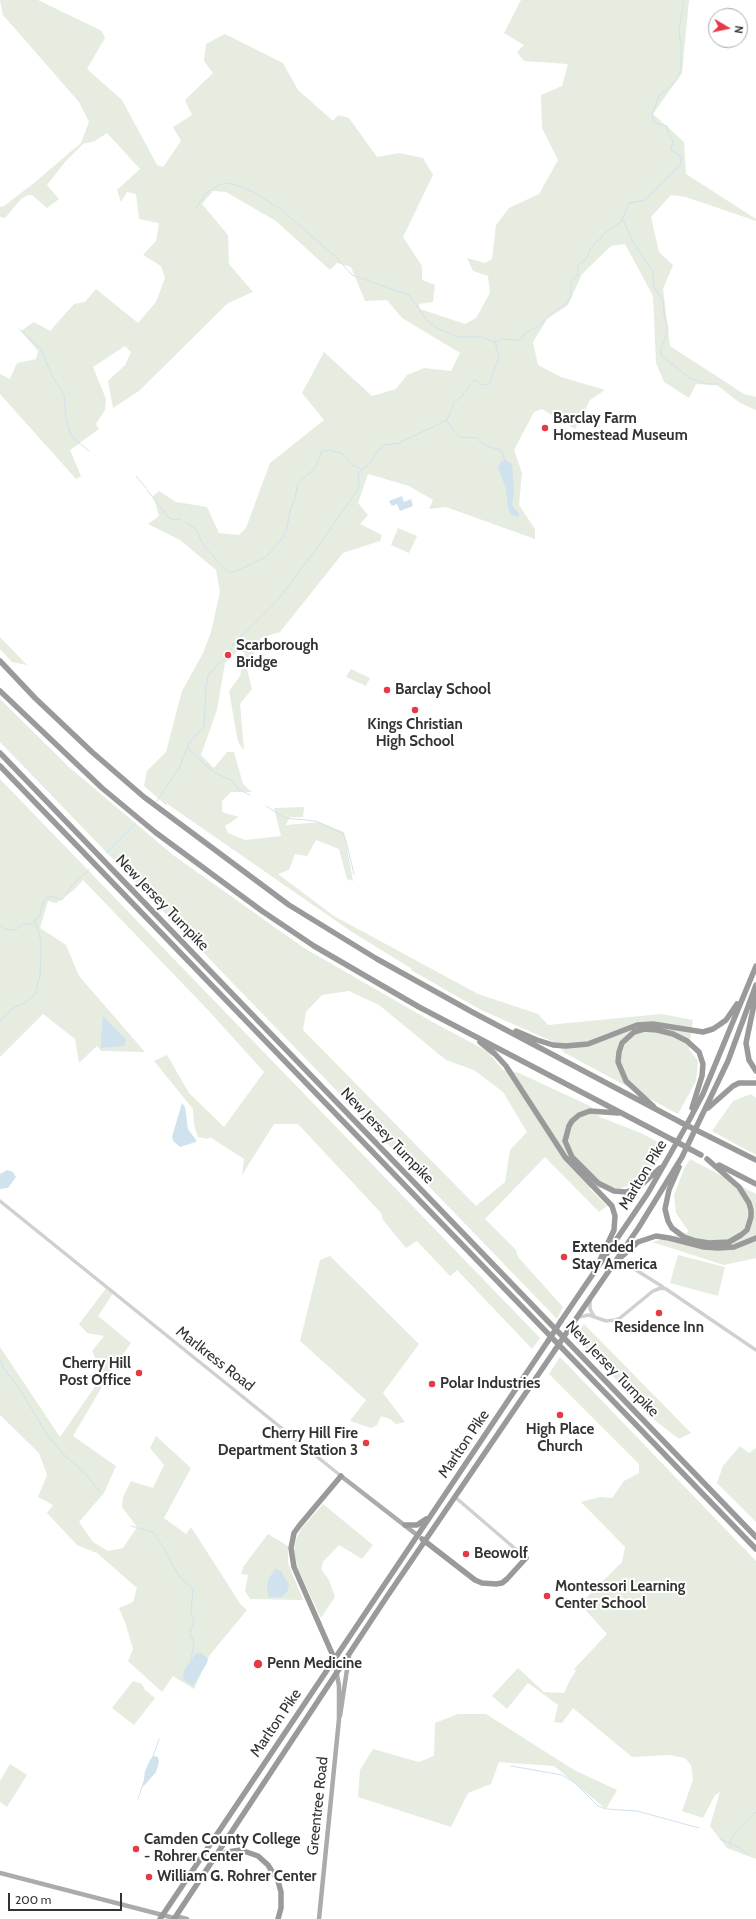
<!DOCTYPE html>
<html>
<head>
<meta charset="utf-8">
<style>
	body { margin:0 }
	#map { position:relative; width:756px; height:1919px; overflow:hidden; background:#fff; font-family:Cabin,sans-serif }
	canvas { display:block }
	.north { position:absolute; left:708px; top:8px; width:40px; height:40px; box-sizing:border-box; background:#fff; border:1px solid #adadad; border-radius:50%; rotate:99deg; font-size:11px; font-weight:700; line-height:16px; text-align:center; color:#333 }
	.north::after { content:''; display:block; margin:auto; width:14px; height:18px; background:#e63946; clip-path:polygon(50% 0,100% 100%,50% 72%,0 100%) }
	.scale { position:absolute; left:8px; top:1893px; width:114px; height:18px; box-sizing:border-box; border:2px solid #333; border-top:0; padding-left:5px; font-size:12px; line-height:14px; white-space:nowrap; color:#333; -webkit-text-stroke:3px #fff; paint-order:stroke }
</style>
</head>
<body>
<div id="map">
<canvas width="756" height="1919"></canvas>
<div class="north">N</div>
<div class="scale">200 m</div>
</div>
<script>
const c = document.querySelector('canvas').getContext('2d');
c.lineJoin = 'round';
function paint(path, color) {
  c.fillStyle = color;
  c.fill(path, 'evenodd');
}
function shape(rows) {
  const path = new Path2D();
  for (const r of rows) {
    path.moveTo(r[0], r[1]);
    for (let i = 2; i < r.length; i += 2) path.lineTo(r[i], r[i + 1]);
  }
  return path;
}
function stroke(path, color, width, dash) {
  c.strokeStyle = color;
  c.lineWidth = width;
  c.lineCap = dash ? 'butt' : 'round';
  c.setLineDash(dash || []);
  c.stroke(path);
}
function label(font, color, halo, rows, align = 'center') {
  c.font = font + ' Cabin,sans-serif';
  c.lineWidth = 4;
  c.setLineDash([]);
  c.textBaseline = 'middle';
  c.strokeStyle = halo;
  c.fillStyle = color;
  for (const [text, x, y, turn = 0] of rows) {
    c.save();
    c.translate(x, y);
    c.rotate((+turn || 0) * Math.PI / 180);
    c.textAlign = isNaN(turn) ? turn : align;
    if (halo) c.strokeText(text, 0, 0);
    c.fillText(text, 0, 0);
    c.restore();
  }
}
const green = shape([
	[0,0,38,0,102,31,105,38,87,69,122,100,157,165,163,167,181,141,173,127,192,115,185,100,213,73,204,61,206,44,225,34,283,63,298,90,333,121,338,115,349,118,377,157,399,153,423,158,433,175,403,237,422,266,422,280,435,285,433,302,419,304,420,309,465,324,476,318,490,293,488,276,473,271,467,258,485,263,492,259,496,225,509,208,539,194,558,160,542,128,541,95,562,86,568,64,524,61,517,52,524,45,504,33,521,0,689,0,682,73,653,114,684,142,686,174,756,219,756,221,686,197,671,195,651,217,659,252,673,265,663,289,670,346,744,394,756,397,756,410,740,403,717,385,696,384,689,398,664,382,656,363,653,296,625,244,611,246,582,274,568,305,547,319,533,342,538,365,561,377,605,390,590,400,575,429,542,409,534,412,514,450,522,473,519,505,535,529,535,539,446,507,429,509,433,500,409,486,368,474,358,503,368,515,360,524,382,535,380,541,343,553,280,632,261,638,247,669,252,689,240,704,244,750,238,742,229,691,240,676,245,653,239,650,225,663,217,710,201,755,214,768,227,752,234,752,243,784,252,792,231,792,222,801,222,812,239,817,225,826,228,833,245,840,281,836,274,808,304,807,303,817,290,817,286,825,319,822,344,832,353,881,347,879,339,849,316,840,307,856,295,854,289,870,278,874,334,916,478,994,538,1014,548,1025,661,1014,693,1020,689,1049,698,1061,696,1081,678,1114,565,1053,554,1042,481,1010,411,970,412,969,352,932,166,803,167,806,144,786,147,771,166,752,182,691,203,653,211,632,220,592,216,570,180,540,148,524,159,516,153,496,159,491,176,502,207,507,219,533,239,535,246,528,270,463,324,420,302,393,324,352,372,396,396,389,407,375,424,368,451,371,460,353,402,318,387,300,365,301,351,267,337,263,330,270,276,221,226,192,213,191,202,204,228,235,229,264,253,292,228,303,139,391,113,408,108,381,125,365,131,352,125,346,93,367,106,399,105,410,96,424,99,429,70,450,81,476,76,479,0,394,0,374,10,379,17,363,36,359,38,351,21,331,34,322,50,331,74,304,85,302,96,289,138,323,156,302,165,278,161,266,143,255,156,241,159,223,139,219,136,194,127,192,121,202,117,190,140,169,107,133,95,141,83,144,65,162,47,185,59,199,47,208,32,195,28,195,21,199,5,218,0,217,0,207,4,206,34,183,81,143,89,122,79,102,3,15],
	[398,528,417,536,409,553,391,545],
	[0,637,27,665,12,662,0,649],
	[351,669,370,678,366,686,346,677],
	[0,699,70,768,173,855,304,948,429,1020,487,1051,503,1070,519,1073,590,1106,600,1117,641,1133,666,1146,659,1159,640,1182,621,1188,589,1188,607,1206,599,1212,545,1157,485,1219,516,1250,518,1257,563,1307,557,1319,0,742],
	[349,991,379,1005,446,1060,474,1070,503,1092,527,1132,510,1150,505,1182,476,1206,303,1030,306,1012,322,995],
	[0,779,540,1338,532,1349,457,1270,450,1276,417,1241,406,1248,383,1220,381,1213,298,1124,274,1124,242,1175,244,1159,210,1137,208,1139,198,1137,194,1125,193,1109,154,1061,167,1055,189,1093,224,1127,264,1072,208,1010,83,880,74,890,56,903,48,901,40,928,66,945,79,976,145,1052,101,1051,97,1046,79,1063,75,1039,43,1014,0,1057],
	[751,1094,756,1098,756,1155,712,1131,733,1101],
	[690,1159,756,1194,756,1258,724,1265,652,1242,689,1232,676,1213,674,1195,684,1169],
	[678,1255,725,1267,718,1296,670,1283],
	[330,1256,419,1344,383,1393,405,1422,396,1424,390,1419,381,1416,377,1425,371,1428,350,1421,366,1400,300,1341,320,1260],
	[107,1287,114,1292,98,1316,131,1343,113,1368,73,1436,116,1466,104,1493,79,1522,93,1542,108,1551,123,1548,137,1527,122,1507,123,1497,131,1481,153,1488,164,1465,150,1448,156,1436,191,1468,164,1518,186,1534,191,1527,241,1605,247,1610,209,1656,194,1689,173,1676,162,1692,128,1661,133,1649,125,1622,119,1608,133,1602,137,1588,97,1553,77,1545,47,1513,53,1505,38,1497,47,1475,39,1453,0,1415,0,1347,60,1437,103,1375,92,1351,104,1336,87,1333,79,1324],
	[584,1324,691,1433,679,1439,657,1422,575,1337],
	[560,1357,756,1561,756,1859,727,1848,710,1826,720,1792,715,1795,703,1818,682,1811,693,1780,691,1765,685,1758,669,1755,632,1757,573,1708,562,1723,554,1722,558,1705,528,1683,507,1709,492,1696,518,1668,544,1692,564,1693,571,1678,576,1671,574,1669,607,1634,580,1604,622,1562,625,1547,581,1502,600,1497,612,1498,624,1481,639,1473,639,1464,549,1374],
	[740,1446,749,1453,756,1448,756,1522,717,1483,723,1466],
	[323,1504,373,1545,362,1559,339,1545,323,1562,321,1569,329,1580,335,1597,321,1618,298,1569,294,1551,296,1539,301,1529],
	[268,1534,288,1546,288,1563,303,1600,250,1599,245,1591,248,1575,241,1574,243,1567],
	[133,1681,142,1684,145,1690,155,1698,134,1725,112,1708],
	[458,1714,486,1714,574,1770,617,1790,606,1809,554,1766,499,1762,491,1784,468,1793,451,1827,358,1797,360,1770,373,1749,419,1762,434,1756,435,1723],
	[10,1764,27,1775,7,1807,0,1802,0,1781]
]);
const water = shape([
	[505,460,512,464,514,490,512,505,519,514,518,517,511,515,508,507,506,489,498,467,500,463],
	[402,496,404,502,411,499,413,506,400,511,397,504,392,506,389,501],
	[103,1016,126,1040,124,1046,101,1048,101,1035],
	[182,1103,185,1107,188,1129,196,1140,196,1142,180,1147,174,1142,172,1137],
	[7,1170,13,1172,16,1177,8,1188,0,1189,0,1174],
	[275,1569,281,1571,289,1585,287,1592,282,1597,269,1597,267,1591,268,1580],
	[201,1653,208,1659,207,1663,193,1686,183,1679,184,1671,195,1654],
	[154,1756,158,1757,159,1762,156,1772,143,1787,145,1771,150,1760]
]);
const stream = shape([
	[196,208,205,194,219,185,226,183,235,185,252,191,279,208,335,256,352,275,409,295,426,319,435,327,457,337,481,337,495,342],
	[623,220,634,244,653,272,654,287,663,301,664,314,668,329,661,349,661,355,688,377,706,384,718,384],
	[19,329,41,349,52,376,64,395,66,418,69,430,73,438,89,451],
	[495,342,501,339,520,340,526,332,539,326,548,316,566,304,571,296,571,281,578,275,578,265,586,259,591,248,606,232,621,222,629,203,645,200,681,164,681,156,671,150,673,141,668,133,667,126,654,123,652,114,659,96,676,81,681,69,681,46,679,30,684,0],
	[447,421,452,429,460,437,476,438,486,446,501,450,505,461],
	[136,476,146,488],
	[147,490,169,518,174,520,181,519],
	[187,523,195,528,204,546,224,568,229,572,236,571,266,557,281,540,287,528,290,511,295,498,298,483,315,468,322,451,329,450,342,453,351,464,361,469],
	[229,652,236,640,247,631,277,601,322,541,358,489,359,483,358,473,370,463,377,451,385,445,399,443,447,420,454,403,462,396,474,380,483,385,489,384,499,357,495,342],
	[188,747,191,752,215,773,231,780,238,789,250,795],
	[157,801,179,768,189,743,204,726,206,687,208,676,217,665,226,658],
	[266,806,285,818,316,821,343,834,346,841,354,874],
	[106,853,136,823],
	[0,926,5,929,15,930,23,924,32,924,40,915,43,903,46,898,51,896,62,900,74,883,90,869],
	[0,1021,14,1007,25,1003,35,994,40,975,41,955,41,941,35,921],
	[0,1359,4,1369,19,1388,48,1436,61,1452,86,1474,100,1492],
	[131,1526,153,1532,163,1547,179,1576,193,1589,191,1614,194,1620,190,1633,194,1643,191,1659],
	[152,1759,159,1739],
	[511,1766,562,1775,575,1783,598,1806,606,1809,637,1811,699,1828],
	[138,1799,144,1781],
	[720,1839,740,1848,747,1854],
	[730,1843,732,1837,756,1812]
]);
const minor = shape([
	[0,1201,341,1476],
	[628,1265,663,1287],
	[590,1300,590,1309,594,1316],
	[579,1317,589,1315,606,1321,615,1320,620,1318,653,1291,661,1288,666,1289,756,1350],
	[455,1497,526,1558]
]);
const major = shape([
	[341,1476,417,1535],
	[340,1716,349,1656],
	[0,1873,174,1918,179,1917,187,1919],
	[319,1919,339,1719,339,1686,334,1658]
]);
const highway = shape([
	[0,661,35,698,92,752,144,797,289,905,377,959,474,1013,682,1123],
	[0,691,102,788,155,832,262,911,314,946,419,1007,673,1140],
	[0,753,756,1537],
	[0,766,756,1549],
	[756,995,746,1043,749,1060,756,1071],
	[516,1031,537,1040,553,1045,566,1046,588,1044,637,1025,653,1024,703,1032,713,1029,719,1025,726,1020,737,1004],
	[480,1042,495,1054,506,1066,565,1157,612,1206,615,1216,614,1230,600,1260],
	[654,1107,626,1081,618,1062,619,1052,622,1043,634,1032,644,1029,657,1030,673,1034,687,1041,699,1052,703,1064,702,1076,692,1108],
	[708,1108,733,1086,739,1083,756,1083],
	[618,1113,590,1111,579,1115,572,1121,569,1126,565,1141,572,1157,598,1183,614,1191,626,1192,638,1188,660,1168],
	[710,1137,756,1160],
	[719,1165,756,1184],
	[679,1167,669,1190,665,1209,668,1221,672,1228,684,1237,696,1241,709,1243,729,1242,741,1235,747,1230,751,1217,751,1210,749,1203,739,1187,707,1159],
	[619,1259,638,1242,656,1236,669,1238,704,1247,718,1248,734,1247,756,1238],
	[561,1321,648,1193,685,1128,703,1094,756,966],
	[569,1329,639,1227,682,1157,728,1061,756,985],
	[405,1525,417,1525,426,1519],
	[422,1539,475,1580,482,1583,496,1584,502,1583,507,1579,526,1558],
	[334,1658,294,1567,291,1548,294,1533,299,1526,341,1476],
	[211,1861,227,1852,241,1850,258,1856,268,1865,278,1881,281,1892,281,1908,278,1919],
	[160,1919,548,1341],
	[174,1919,386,1598,555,1350]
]);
const highwayBridge = shape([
	[682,1123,710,1137],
	[673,1140,701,1155],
	[548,1341,561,1321],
	[555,1350,569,1329]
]);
const markers = [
	[545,428,4,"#e63946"],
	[228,655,4,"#e63946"],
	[387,690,4,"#e63946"],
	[415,710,4,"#e63946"],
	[564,1257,4,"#e63946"],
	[659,1313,4,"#e63946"],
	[139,1373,4,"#e63946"],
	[432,1384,4,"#e63946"],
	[560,1415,4,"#e63946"],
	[366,1443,4,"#e63946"],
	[466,1554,4,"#e63946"],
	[547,1596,4,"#e63946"],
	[258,1664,5,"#e63946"],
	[136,1849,4,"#e63946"],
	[149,1877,4,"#e63946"]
];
const poiNames = [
	["Barclay Farm",553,419],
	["Homestead Museum",553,436],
	["Scarborough",236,646],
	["Bridge",236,663],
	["Barclay School",395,690],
	["Kings Christian",415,725,"center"],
	["High School",415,742,"center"],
	["Extended",572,1248],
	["Stay America",572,1265],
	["Residence Inn",659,1328,"center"],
	["Cherry Hill",131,1364,"right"],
	["Post Office",131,1381,"right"],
	["Polar Industries",440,1384],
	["High Place",560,1430,"center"],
	["Church",560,1447,"center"],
	["Cherry Hill Fire",358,1434,"right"],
	["Department Station 3",358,1451,"right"],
	["Beowolf",474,1554],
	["Montessori Learning",555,1587],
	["Center School",555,1604],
	["Penn Medicine",267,1664],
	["Camden County College",144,1840],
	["- Rohrer Center",144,1857],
	["William G. Rohrer Center",157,1877]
];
const streetNames = [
	["New Jersey Turnpike",162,903,46],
	["New Jersey Turnpike",387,1136,46],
	["Marlton Pike",643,1175,-59],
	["Marlkress Road",215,1359,38],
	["New Jersey Turnpike",612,1369,46],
	["Marlton Pike",464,1444,-56],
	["Marlton Pike",276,1723,-56],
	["Greentree Road",318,1806,-84]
];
paint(green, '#e6ecdf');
paint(water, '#cfe2ee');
stroke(stream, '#cfe2ee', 1);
stroke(minor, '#d0d0d0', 3.5);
stroke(major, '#ababab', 4.5);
stroke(highway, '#9a9a9a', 5.5);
stroke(highwayBridge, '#9a9a9a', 5.5);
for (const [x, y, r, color] of markers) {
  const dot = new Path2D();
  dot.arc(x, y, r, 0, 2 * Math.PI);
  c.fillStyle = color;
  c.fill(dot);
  stroke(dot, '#fff', 1.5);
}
label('bold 15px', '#333', '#fff', poiNames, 'left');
label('15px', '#333', '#fff', streetNames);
</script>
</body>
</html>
